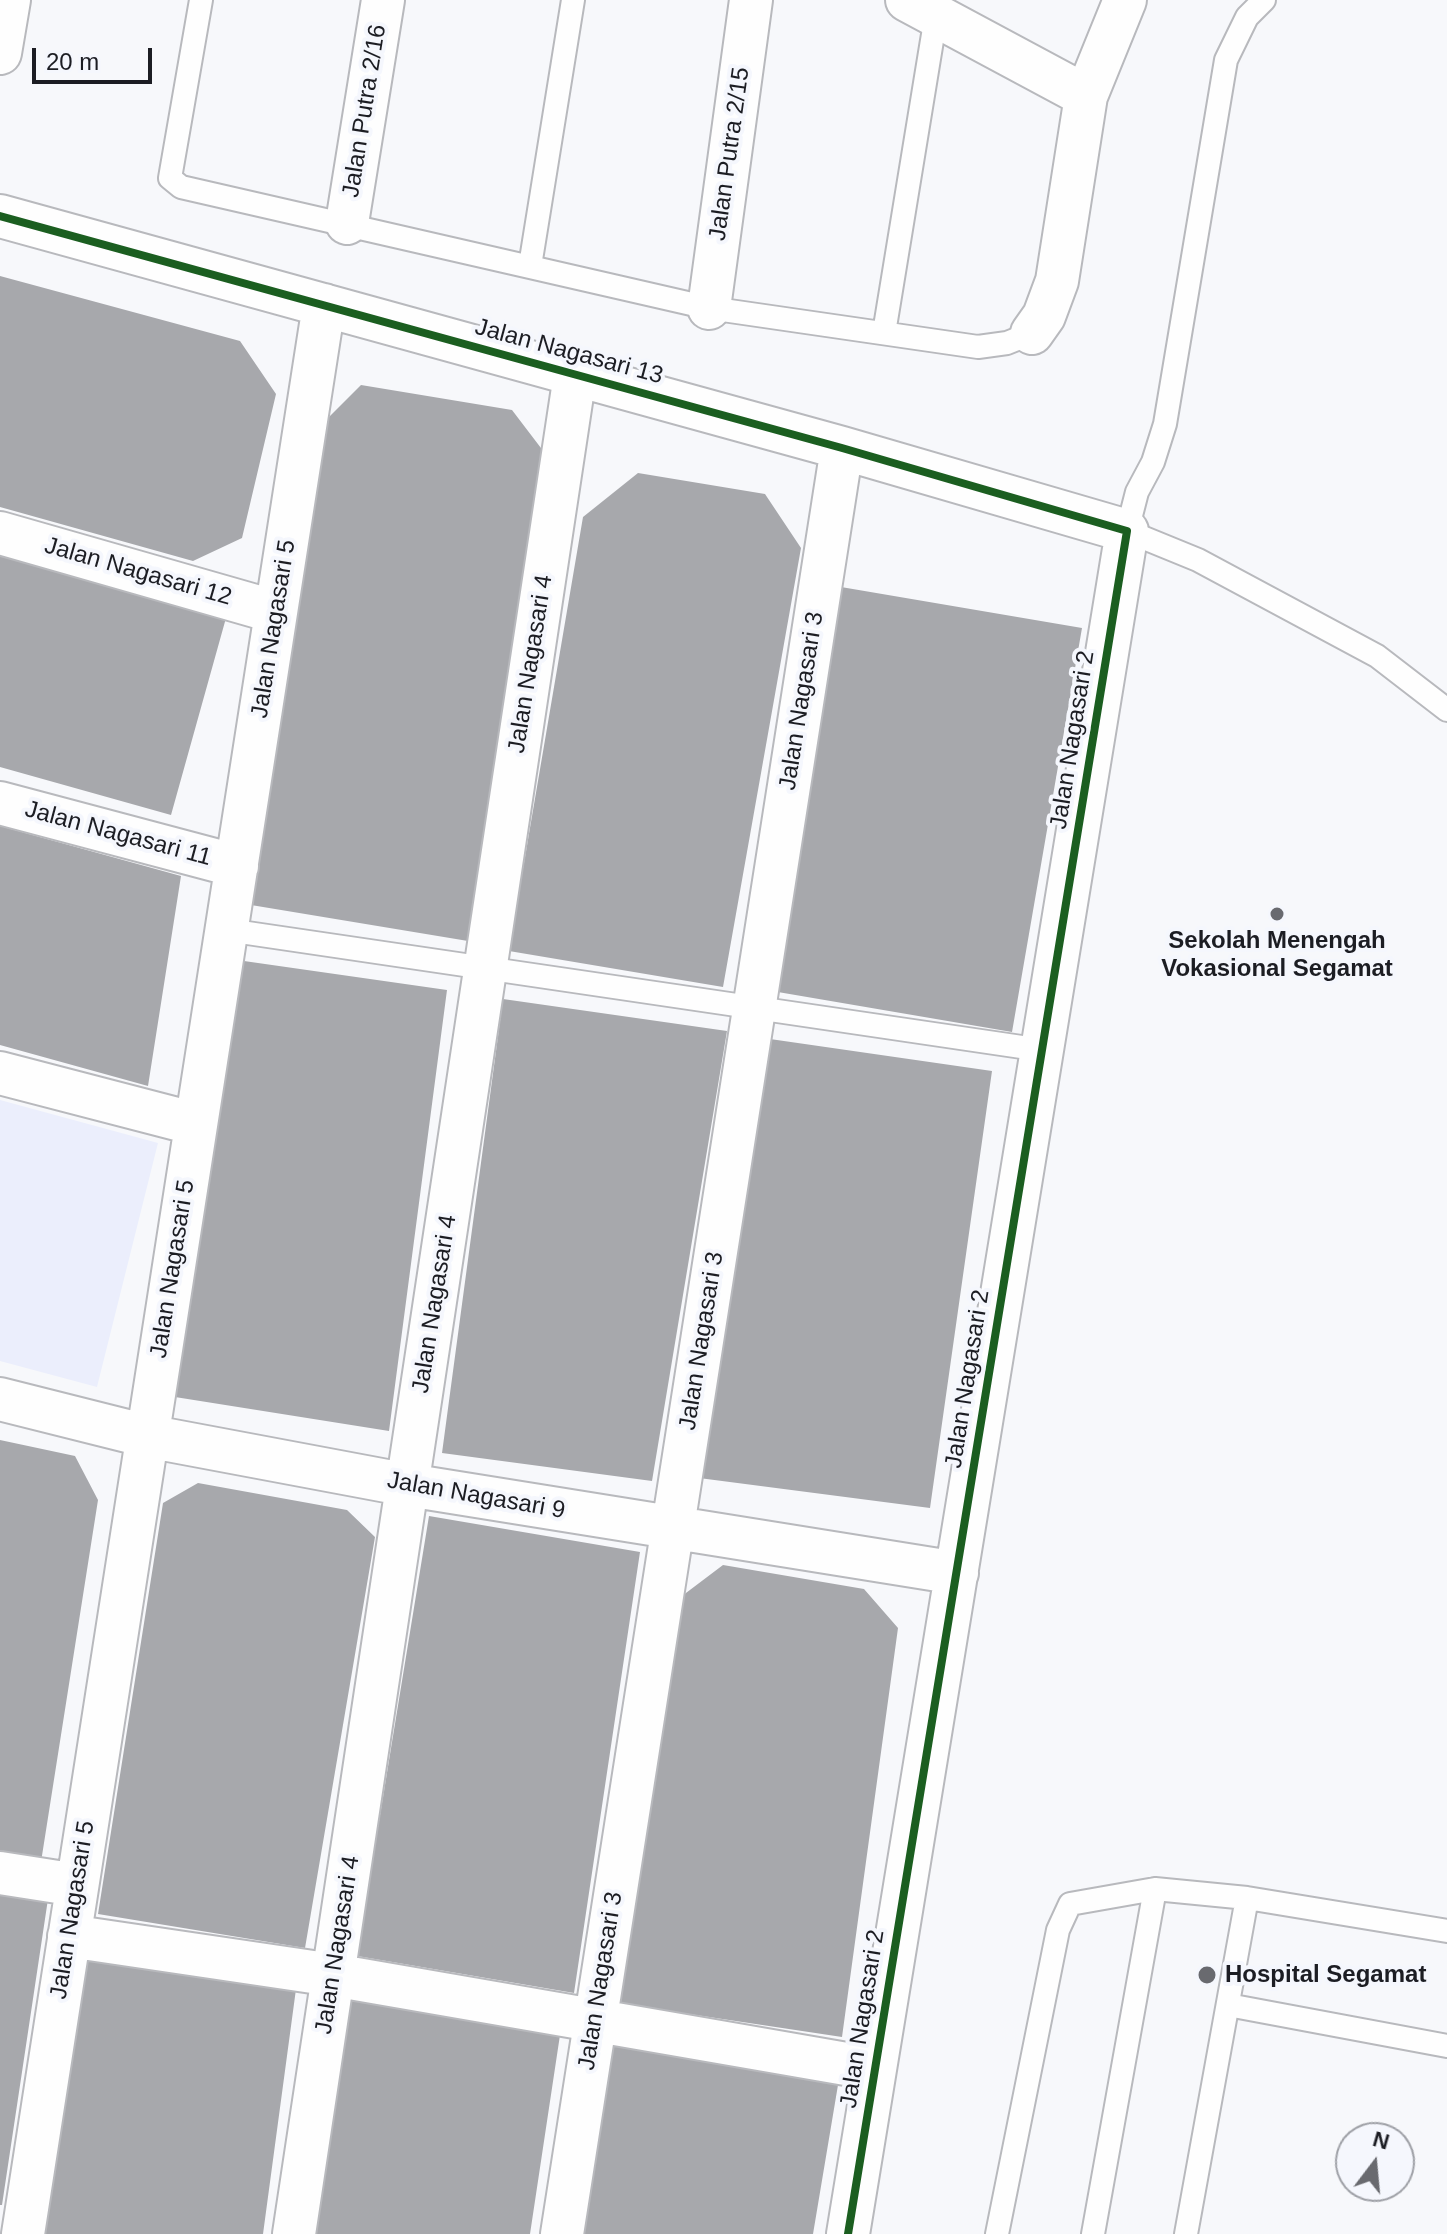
<!DOCTYPE html>
<html>
<head>
<meta charset="utf-8">
<style>
	body { margin:0 }
	#map { position:relative; width:1447px; height:2234px; overflow:hidden; background:#f7f8fb; font-family:Helvetica,sans-serif }
	canvas { display:block }
	.north { position:absolute; left:1335px; top:2122px; width:80px; height:80px; box-sizing:border-box; background:#f5f7fd; border:2px solid #9ea0a6; border-radius:50%; rotate:16deg; font-size:22px; font-weight:700; line-height:32px; text-align:center; color:#1c1d23 }
	.north::after { content:''; display:block; margin:auto; width:28px; height:36px; background:#696a6f; clip-path:polygon(50% 0,100% 100%,50% 72%,0 100%) }
	.scale { position:absolute; left:32px; top:48px; width:120px; height:36px; box-sizing:border-box; border:4px solid #1c1d23; border-top:0; padding-left:10px; font-size:24px; line-height:28px; white-space:nowrap; color:#1c1d23; -webkit-text-stroke:6px #f5f7fd; paint-order:stroke }
</style>
</head>
<body>
<div id="map">
<canvas width="1447" height="2234"></canvas>
<div class="north">N</div>
<div class="scale">20 m</div>
</div>
<script>
const c = document.querySelector('canvas').getContext('2d');
c.lineJoin = 'round';
function paint(path, color) {
  c.fillStyle = color;
  c.fill(path, 'evenodd');
}
function shape(rows) {
  const path = new Path2D();
  for (const r of rows) {
    path.moveTo(r[0], r[1]);
    for (let i = 2; i < r.length; i += 2) path.lineTo(r[i], r[i + 1]);
  }
  return path;
}
function stroke(path, color, width, dash) {
  c.strokeStyle = color;
  c.lineWidth = width;
  c.lineCap = dash ? 'butt' : 'round';
  c.setLineDash(dash || []);
  c.stroke(path);
}
function label(font, color, halo, rows, align = 'center') {
  c.font = font + ' Helvetica,sans-serif';
  c.lineWidth = 8;
  c.setLineDash([]);
  c.textBaseline = 'middle';
  c.strokeStyle = halo;
  c.fillStyle = color;
  for (const [text, x, y, turn = 0] of rows) {
    c.save();
    c.translate(x, y);
    c.rotate((+turn || 0) * Math.PI / 180);
    c.textAlign = isNaN(turn) ? turn : align;
    if (halo) c.strokeText(text, 0, 0);
    c.fillText(text, 0, 0);
    c.restore();
  }
}
const green = shape([
	[0,1100,158,1143,97,1387,0,1361]
]);
const building = shape([
	[0,276,240,341,276,394,242,538,193,561,0,507],
	[361,385,512,410,544,452,468,941,251,905,329,417],
	[638,473,765,494,801,548,723,987,509,951,583,517],
	[0,555,226,618,171,815,0,767],
	[841,587,1082,628,1012,1032,772,991],
	[0,826,181,876,148,1086,0,1045],
	[237,960,447,990,389,1431,175,1397],
	[503,999,727,1031,652,1481,442,1453],
	[770,1039,992,1071,930,1508,699,1478],
	[0,1440,75,1456,98,1500,41,1862,0,1855],
	[198,1483,347,1510,375,1537,305,1948,98,1914,163,1503],
	[429,1516,640,1552,574,1993,357,1956],
	[723,1565,864,1589,898,1628,842,2037,616,2003,678,1599],
	[0,1891,48,1899,2,2205,0,2205],
	[66,1957,296,1989,263,2234,35,2234],
	[348,2000,560,2035,530,2234,315,2234],
	[614,2046,838,2085,813,2234,582,2234]
]);
const service = shape([
	[201,0,170,178,181,187,709,308,978,347,1007,343,1032,333],
	[1264,0,1247,17,1226,60,1165,424,1153,462,1137,492,1127,531,1198,560,1377,656,1447,710],
	[530,266,573,0],
	[884,333,936,16],
	[227,930,1042,1050],
	[1228,2005,1447,2046],
	[997,2234,1058,1930,1070,1904,1155,1889,1247,1898,1447,1931],
	[1093,2234,1155,1889],
	[1186,2234,1247,1898]
]);
const minor = shape([
	[907,0,1086,96],
	[0,53,9,0],
	[0,216,842,448,1127,531,848,2234],
	[347,223,383,0],
	[709,308,751,0],
	[1032,333,1044,316,1057,281,1086,96,1125,0],
	[0,533,276,612],
	[0,803,237,866],
	[0,1073,196,1124],
	[0,1399,147,1436,408,1485,957,1573],
	[0,1873,77,1885],
	[69,1936,333,1975,875,2069],
	[23,2234,324,305],
	[294,2234,575,375],
	[562,2234,842,448]
]);
const cycleway = shape([
	[0,216,842,448,1127,531,848,2234]
]);
const markers = [
	[1277,914,8,"#696a6f"],
	[1207,1975,10,"#696a6f"]
];
const streetNames = [
	["Jalan Putra 2/16",365,111,-81],
	["Jalan Putra 2/15",730,154,-82],
	["Jalan Nagasari 13",569,352,15],
	["Jalan Nagasari 12",138,572,16],
	["Jalan Nagasari 5",274,629,-81],
	["Jalan Nagasari 4",531,664,-81],
	["Jalan Nagasari 3",802,701,-81],
	["Jalan Nagasari 2",1073,740,-81],
	["Jalan Nagasari 11",118,834,15],
	["Jalan Nagasari 5",173,1269,-81],
	["Jalan Nagasari 4",435,1304,-81],
	["Jalan Nagasari 3",702,1341,-81],
	["Jalan Nagasari 2",968,1379,-81],
	["Jalan Nagasari 9",476,1496,10],
	["Jalan Nagasari 5",73,1910,-81],
	["Jalan Nagasari 4",338,1945,-81],
	["Jalan Nagasari 3",601,1981,-81],
	["Jalan Nagasari 2",863,2019,-81]
];
const poiNames = [
	["Sekolah Menengah",1277,941],
	["Vokasional Segamat",1277,969],
	["Hospital Segamat",1225,1975,"left"]
];
paint(green, '#ebeefc');
paint(building, '#a7a8ac');
stroke(service, '#b8b9bd', 26);
stroke(minor, '#b8b9bd', 46);
stroke(service, '#fefefe', 22);
stroke(minor, '#fefefe', 42);
stroke(cycleway, '#1b5e20', 8);
for (const [x, y, r, color] of markers) {
  const dot = new Path2D();
  dot.arc(x, y, r, 0, 2 * Math.PI);
  c.fillStyle = color;
  c.fill(dot);
  stroke(dot, '#f5f7fd', 3);
}
label('24px', '#1c1d23', '#f5f7fd', streetNames);
label('bold 24px', '#1c1d23', '#f5f7fd', poiNames);
</script>
</body>
</html>
